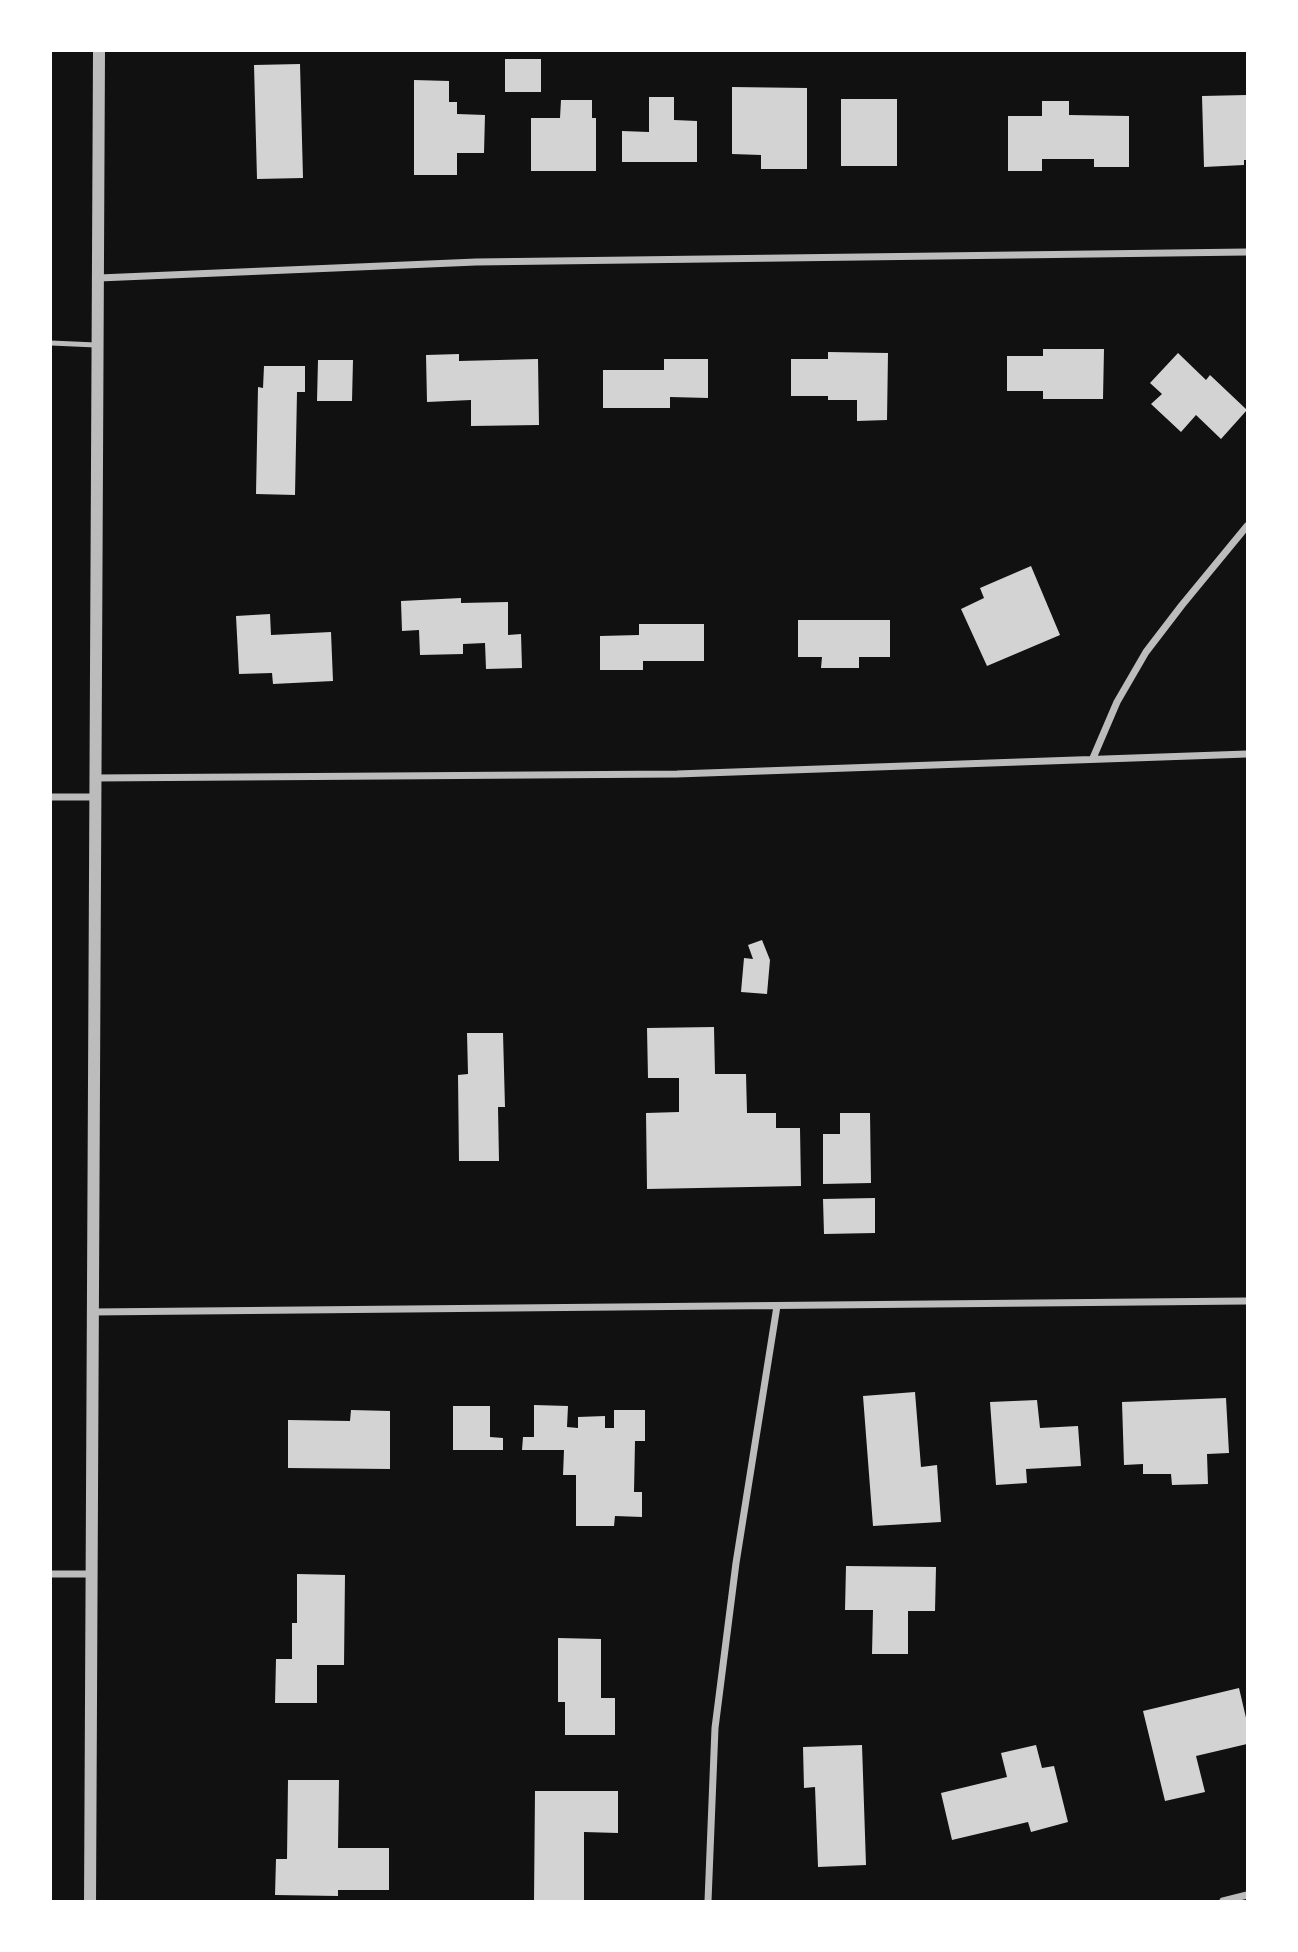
<!DOCTYPE html>
<html>
<head>
<meta charset="utf-8">
<style>
	body { margin:0 }
	#map { position:relative; width:1298px; height:1952px; overflow:hidden; background:#111; font-family:"PT Sans Narrow",sans-serif }
	canvas { display:block }
	.frame { position:absolute; inset:0; border:52px solid #fff; pointer-events:none }
</style>
</head>
<body>
<div id="map">
<canvas width="1298" height="1952"></canvas>
<div class="frame"></div>
</div>
<script>
const c = document.querySelector('canvas').getContext('2d');
c.lineJoin = 'round';
function paint(path, color) {
  c.fillStyle = color;
  c.fill(path, 'evenodd');
}
function shape(rows) {
  const path = new Path2D();
  for (const r of rows) {
    path.moveTo(r[0], r[1]);
    for (let i = 2; i < r.length; i += 2) path.lineTo(r[i], r[i + 1]);
  }
  return path;
}
function stroke(path, color, width, dash) {
  c.strokeStyle = color;
  c.lineWidth = width;
  c.lineCap = dash ? 'butt' : 'round';
  c.setLineDash(dash || []);
  c.stroke(path);
}
const building = shape([
	[505,59,541,59,541,92,505,92],
	[300,64,303,178,257,179,254,65],
	[414,80,449,81,449,102,457,102,457,114,485,115,484,153,457,153,457,175,414,175],
	[732,87,807,88,807,169,761,169,761,155,732,154],
	[1247,95,1247,160,1244,160,1244,165,1204,167,1202,96],
	[649,97,674,97,674,120,697,121,697,162,622,162,622,131,649,132],
	[841,99,897,99,897,166,841,166],
	[561,100,592,100,592,118,596,118,596,171,531,171,531,118,560,118],
	[1042,101,1069,101,1069,115,1129,116,1129,167,1094,167,1094,159,1042,159,1042,171,1008,171,1008,116,1042,116],
	[1043,349,1104,349,1103,399,1043,399,1043,391,1007,391,1007,356,1043,356],
	[828,352,888,353,887,420,857,421,857,400,828,400,828,396,791,396,791,359,828,359],
	[1178,353,1206,380,1210,375,1247,410,1221,439,1196,415,1181,432,1151,404,1162,394,1150,383],
	[459,354,459,361,538,359,539,425,471,426,471,400,427,402,426,355],
	[664,359,708,359,708,398,670,397,670,408,603,408,603,370,664,370],
	[318,360,353,360,352,401,317,401],
	[264,366,305,366,305,392,297,392,295,495,256,494,258,387,263,388],
	[1031,566,1060,635,987,666,961,609,984,598,980,588],
	[461,598,461,603,508,602,508,635,521,634,522,668,486,669,485,643,463,644,463,654,420,655,419,630,402,631,401,601],
	[270,614,271,635,331,632,333,681,273,684,272,673,239,674,236,616],
	[798,620,890,620,890,657,859,657,859,668,821,668,822,657,798,657],
	[639,624,704,624,704,661,643,661,643,670,600,670,600,636,639,635],
	[762,940,770,960,767,994,741,992,744,958,753,959,748,945],
	[714,1027,715,1074,746,1074,747,1113,776,1113,776,1128,800,1128,801,1186,647,1189,646,1113,679,1112,679,1078,648,1078,647,1028],
	[467,1033,503,1033,505,1107,498,1107,499,1161,459,1161,458,1075,468,1074],
	[840,1113,870,1113,871,1183,823,1184,823,1134,840,1134],
	[875,1198,875,1233,824,1234,823,1199],
	[915,1392,921,1467,937,1465,941,1522,873,1526,863,1396],
	[1226,1398,1229,1453,1207,1454,1208,1484,1172,1485,1171,1474,1143,1474,1143,1464,1124,1465,1122,1402],
	[1037,1400,1040,1428,1078,1426,1081,1466,1026,1469,1027,1483,996,1485,990,1402],
	[534,1405,568,1406,567,1427,578,1428,578,1417,605,1416,605,1428,614,1428,614,1410,645,1410,645,1441,635,1441,634,1492,642,1492,642,1517,615,1516,614,1526,576,1526,576,1475,563,1475,564,1450,522,1450,523,1437,534,1437],
	[453,1406,490,1406,490,1437,503,1438,503,1450,453,1450],
	[351,1410,390,1411,390,1469,288,1468,288,1420,350,1421],
	[846,1566,936,1567,935,1611,908,1611,908,1654,872,1654,873,1610,845,1610],
	[297,1574,345,1575,344,1665,317,1665,317,1703,275,1703,276,1659,292,1659,292,1623,297,1623],
	[558,1638,601,1639,601,1698,615,1698,615,1735,565,1735,565,1702,558,1702],
	[1239,1688,1247,1722,1247,1744,1196,1756,1205,1792,1165,1801,1143,1711],
	[862,1745,866,1865,818,1867,815,1787,804,1788,803,1747],
	[1036,1745,1042,1768,1054,1766,1068,1822,1031,1832,1028,1822,952,1840,941,1793,1007,1777,1001,1753],
	[288,1780,339,1780,338,1848,389,1848,389,1890,338,1890,338,1896,275,1895,276,1859,287,1859],
	[535,1791,618,1791,618,1833,584,1832,584,1901,534,1901]
]);
const service = shape([
	[51,343,96,345]
]);
const minor = shape([
	[99,278,476,262,1247,252],
	[1093,758,1117,702,1146,652,1182,605,1247,526],
	[95,778,677,774,1247,754],
	[51,797,94,797],
	[92,1312,1247,1301],
	[51,1574,90,1574],
	[708,1901,715,1728,736,1563,777,1306],
	[1223,1901,1247,1895]
]);
const tertiary = shape([
	[90,1901,99,51]
]);
paint(building, '#d3d3d3');
stroke(service, '#bcbcbc', 5);
stroke(minor, '#bcbcbc', 7);
stroke(tertiary, '#bcbcbc', 12);
</script>
</body>
</html>
